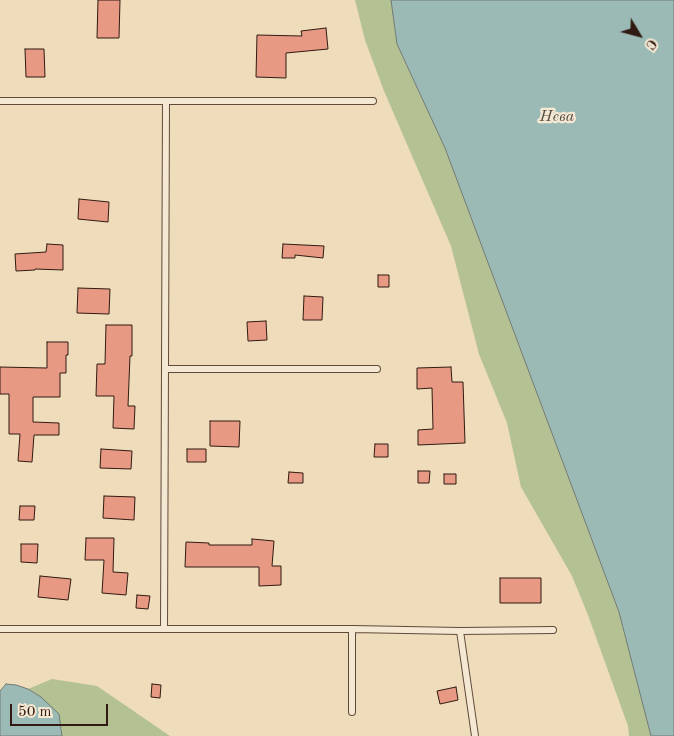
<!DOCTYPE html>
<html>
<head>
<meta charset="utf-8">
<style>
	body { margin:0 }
	#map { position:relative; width:674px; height:736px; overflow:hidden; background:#eedcba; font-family:"Old Standard TT",serif }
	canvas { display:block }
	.north { position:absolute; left:614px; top:10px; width:50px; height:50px; -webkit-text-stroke:4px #f4e8d2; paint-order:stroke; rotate:127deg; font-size:14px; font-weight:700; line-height:20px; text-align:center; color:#311a11 }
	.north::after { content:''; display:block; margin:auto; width:18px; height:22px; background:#311a11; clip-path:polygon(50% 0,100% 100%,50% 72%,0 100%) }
	.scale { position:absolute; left:10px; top:704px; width:98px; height:22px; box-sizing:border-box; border:2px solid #311a11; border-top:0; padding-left:6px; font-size:15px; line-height:18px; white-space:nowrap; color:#311a11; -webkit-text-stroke:4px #f4e8d2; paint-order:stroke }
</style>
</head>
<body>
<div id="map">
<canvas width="674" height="736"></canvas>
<div class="north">С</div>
<div class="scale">50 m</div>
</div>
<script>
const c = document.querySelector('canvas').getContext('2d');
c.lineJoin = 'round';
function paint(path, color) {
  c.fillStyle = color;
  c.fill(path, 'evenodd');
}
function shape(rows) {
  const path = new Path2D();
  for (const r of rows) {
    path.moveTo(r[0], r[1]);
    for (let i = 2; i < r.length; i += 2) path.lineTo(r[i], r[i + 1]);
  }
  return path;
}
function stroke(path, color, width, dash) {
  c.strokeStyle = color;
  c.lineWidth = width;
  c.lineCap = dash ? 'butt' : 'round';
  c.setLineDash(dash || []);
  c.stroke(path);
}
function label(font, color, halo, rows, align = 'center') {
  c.font = font + ' "Old Standard TT",serif';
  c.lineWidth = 4.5;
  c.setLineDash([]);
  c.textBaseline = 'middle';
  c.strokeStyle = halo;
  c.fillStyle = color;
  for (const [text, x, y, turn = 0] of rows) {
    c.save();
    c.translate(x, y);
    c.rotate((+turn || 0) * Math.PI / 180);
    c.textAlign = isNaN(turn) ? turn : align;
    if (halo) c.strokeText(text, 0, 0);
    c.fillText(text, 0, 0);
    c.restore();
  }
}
const green = shape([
	[355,0,391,0,397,44,445,148,619,612,651,736,629,736,628,726,588,615,572,576,521,487,507,423,479,354,451,246,384,91,365,40],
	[52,679,97,686,170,736,62,736,62,729,41,697,28,689]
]);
const water = shape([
	[391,0,674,0,674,736,651,736,619,612,445,148,397,44,391,0],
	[6,684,16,685,28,689,41,697,59,714,62,736,0,736,0,691,6,684]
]);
const building = shape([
	[98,0,120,0,119,38,97,38,98,0],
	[326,28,328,49,286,53,286,78,256,77,257,35,302,36,301,31,326,28],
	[25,49,44,49,45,77,26,77,25,49],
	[79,199,109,202,108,222,78,219,79,199],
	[47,244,63,245,63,270,35,269,35,270,16,271,15,254,46,252,47,244],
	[283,244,324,246,323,258,295,255,295,258,282,258,283,244],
	[378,275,389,275,389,287,378,287,378,275],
	[78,288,110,289,109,314,77,313,78,288],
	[304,296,323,297,322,320,303,320,304,296],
	[266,321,267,340,248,341,247,322,266,321],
	[106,325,132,325,132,356,130,356,128,406,135,406,134,429,113,428,114,396,96,396,97,364,105,364,106,325],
	[47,342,68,342,68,355,66,355,66,373,60,373,60,397,33,397,33,422,59,423,59,435,34,435,32,462,18,461,20,434,9,434,9,394,0,394,0,367,47,368,47,342],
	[451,367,452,382,463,382,465,443,418,445,418,430,433,429,432,388,417,389,417,368,451,367],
	[210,421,240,421,239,447,210,446,210,421],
	[375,444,388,444,388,457,374,457,375,444],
	[101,449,132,451,131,469,100,468,101,449],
	[187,449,206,449,206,462,187,462,187,449],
	[418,471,430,471,429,483,418,483,418,471],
	[289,472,303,473,303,483,288,483,289,472],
	[444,474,456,474,456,484,444,484,444,474],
	[104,496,135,497,134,520,103,518,104,496],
	[20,506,35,506,34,520,19,520,20,506],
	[86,538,114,538,113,572,128,573,126,595,102,593,104,560,85,560,86,538],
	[252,539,274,541,272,566,281,566,281,585,259,586,259,567,185,567,186,542,209,543,209,545,252,545,252,539],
	[21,544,38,544,37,563,21,562,21,544],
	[40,576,71,579,68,600,38,597,40,576],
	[500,578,541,578,541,603,500,603,500,578],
	[137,595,150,596,148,609,136,608,137,595],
	[152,684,161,685,160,698,151,697,152,684],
	[456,687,458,700,440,704,437,691,456,687]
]);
const service = shape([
	[0,101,373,101],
	[165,369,377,369],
	[0,629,352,629,460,631,553,630],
	[164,629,166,101],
	[460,631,475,736],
	[352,712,352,629]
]);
const waterNames = [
	["Нева",557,117]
];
paint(green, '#b4c193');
paint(water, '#9bbab6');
stroke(water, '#717a74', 1);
paint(building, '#e79984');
stroke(building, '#311a11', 1);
stroke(service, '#604a3b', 8);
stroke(service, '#f4e8d2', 6);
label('italic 16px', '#514a43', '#f4e8d2', waterNames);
</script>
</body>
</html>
